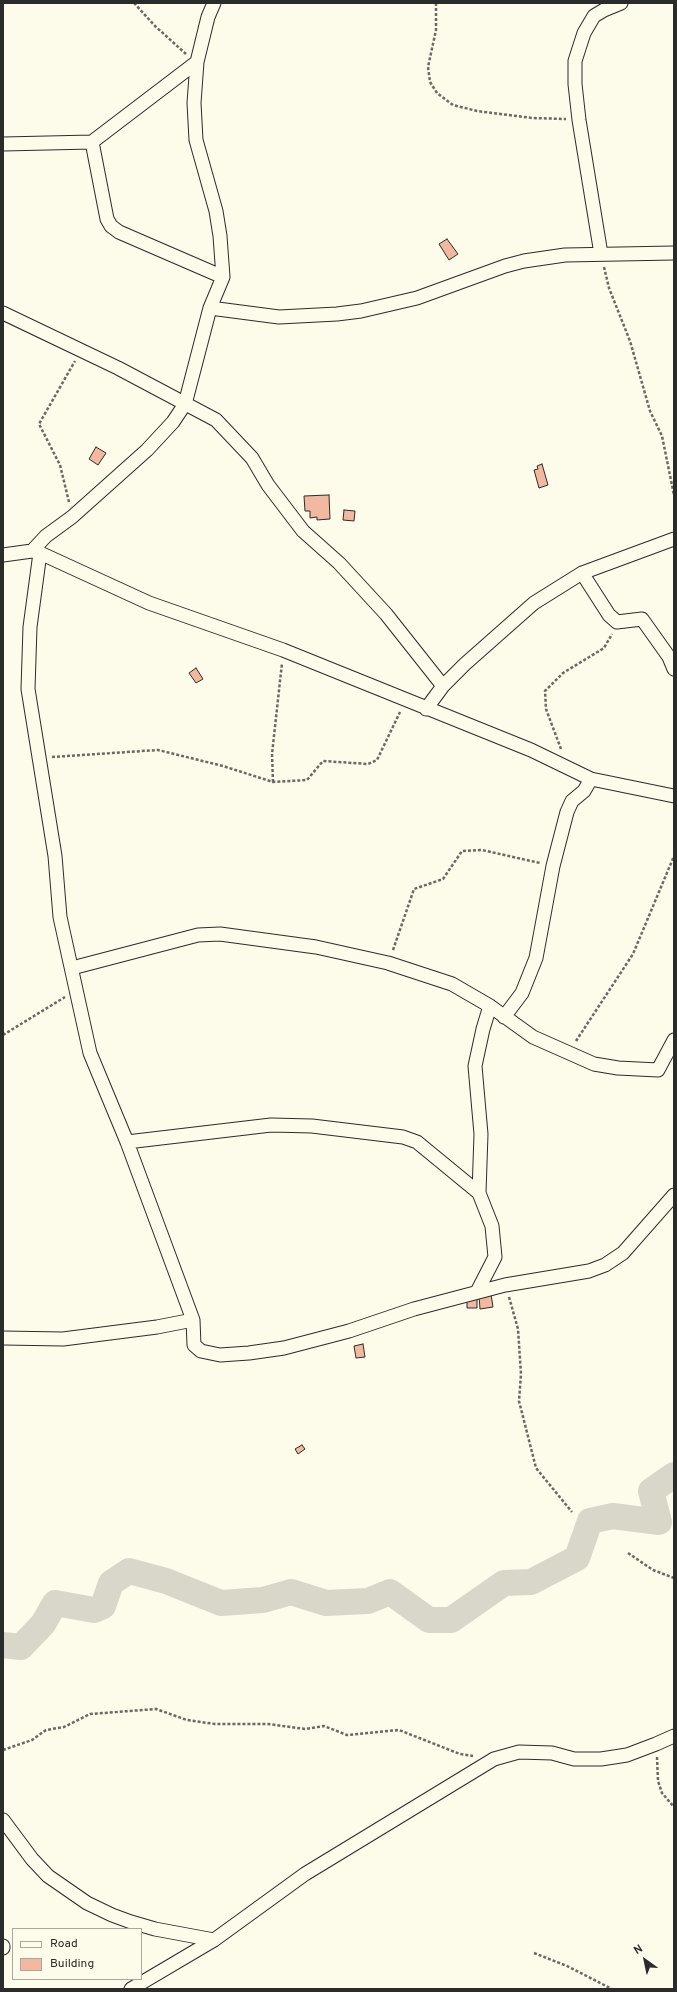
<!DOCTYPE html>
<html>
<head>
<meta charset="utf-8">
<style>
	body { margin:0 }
	#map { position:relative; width:677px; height:1992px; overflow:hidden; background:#fdfbea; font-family:Overpass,sans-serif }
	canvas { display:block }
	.frame { position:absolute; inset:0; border:4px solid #2b2b2b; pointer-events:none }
	.legend { position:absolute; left:12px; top:1928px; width:130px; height:52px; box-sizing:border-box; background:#fdfbea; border:1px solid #a9a89e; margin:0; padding:5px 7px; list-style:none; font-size:12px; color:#2b2b2b }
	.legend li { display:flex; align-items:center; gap:8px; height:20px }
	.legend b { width:20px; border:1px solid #a9a89e }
	.north { position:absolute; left:625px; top:1940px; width:40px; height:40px; -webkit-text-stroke:3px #fdfbea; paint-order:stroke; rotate:327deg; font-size:11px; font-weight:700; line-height:16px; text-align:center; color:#2b2b2b }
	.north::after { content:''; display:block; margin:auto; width:14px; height:18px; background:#2b2b2b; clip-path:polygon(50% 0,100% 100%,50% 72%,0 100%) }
</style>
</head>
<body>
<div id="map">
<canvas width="677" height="1992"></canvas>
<div class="frame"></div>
<ul class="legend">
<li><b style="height:5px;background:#fdfbea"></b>Road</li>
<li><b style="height:11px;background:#f2b8a0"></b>Building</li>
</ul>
<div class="north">N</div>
</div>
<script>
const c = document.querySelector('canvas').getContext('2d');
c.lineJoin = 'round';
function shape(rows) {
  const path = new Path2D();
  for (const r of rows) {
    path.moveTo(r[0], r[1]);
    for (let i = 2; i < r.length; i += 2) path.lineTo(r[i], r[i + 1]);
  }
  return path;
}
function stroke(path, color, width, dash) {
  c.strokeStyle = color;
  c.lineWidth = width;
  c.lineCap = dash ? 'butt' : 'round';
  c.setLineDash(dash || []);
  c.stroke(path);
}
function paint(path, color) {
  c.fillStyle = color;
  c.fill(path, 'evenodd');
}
const river = shape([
	[3,1645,21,1647,43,1624,55,1603,94,1610,103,1606,111,1583,129,1571,166,1581,221,1603,263,1600,291,1592,326,1603,368,1601,390,1592,429,1620,451,1620,504,1583,531,1582,577,1558,590,1521,613,1516,659,1522,651,1491,674,1475]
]);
const building = shape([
	[447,239,458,254,449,260,439,244,447,239],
	[96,447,106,453,98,465,89,459,96,447],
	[542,464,548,485,539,488,534,470,538,469,537,466,542,464],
	[329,495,330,519,317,520,317,517,310,518,310,511,305,511,304,496,329,495],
	[344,510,355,511,354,521,343,520,344,510],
	[196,668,203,679,196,683,189,673,196,668],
	[491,1294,493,1307,480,1309,479,1296,491,1294],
	[467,1298,477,1298,477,1308,467,1308,467,1298],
	[363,1344,365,1357,356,1358,354,1346,363,1344],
	[302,1445,305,1449,298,1454,295,1449,302,1445]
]);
const path = shape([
	[134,3,155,26,186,54],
	[436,3,436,30,428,67,430,82,437,93,453,105,477,111,532,118,566,119],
	[604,267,609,288,630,341,650,411,662,436,674,495],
	[69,502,60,465,39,424,75,361],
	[561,749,546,709,545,691,563,673,604,648,612,634],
	[52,757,158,750,223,766,273,782,307,780,323,761,368,764,377,760,400,712],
	[273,782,272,754,282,663],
	[393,950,414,889,443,879,462,851,482,850,540,863],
	[3,1035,65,997],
	[576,1041,633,954,674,856],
	[509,1297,518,1329,521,1374,519,1401,536,1468,572,1512],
	[628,1553,653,1570,674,1578],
	[3,1750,32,1740,46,1730,64,1727,90,1714,156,1709,187,1720,215,1724,268,1724,305,1729,324,1726,347,1735,399,1730,460,1754,473,1756],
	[657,1757,658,1781,662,1793,674,1807],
	[534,1953,567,1966,612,1989]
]);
const minor = shape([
	[92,142,107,219,111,226,119,232,223,277],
	[3,144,92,142,197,62],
	[601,254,579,120,575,84,575,61,584,33,594,16,604,10,621,3],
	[210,308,279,317,337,314,361,311,417,298,505,266,524,261,565,255,674,253],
	[3,313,118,368,216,420,252,458,268,485,303,531,339,563,386,614,443,686],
	[32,551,46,536,72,517,147,450,173,422,185,404,210,308,223,277,220,236,216,211,196,140,194,103,197,62,208,17,214,3],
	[40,553,30,627,28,689,55,856,60,917,90,1053,127,1142,193,1320,194,1345,201,1351,220,1355,249,1353,284,1348,349,1331,414,1309,505,1285,589,1271,605,1265,623,1253,674,1195],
	[3,555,32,551,40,553,149,603,283,650,531,750,591,779,674,796],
	[582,573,609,615,617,622,642,619,669,657,674,669],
	[426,709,443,686,465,664,534,603,582,573,674,539],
	[72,968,198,935,220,934,316,947,388,963,452,984,490,1006,533,1037,594,1064,618,1068,658,1070,674,1040],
	[504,1017,522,993,536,958,553,866,567,812,572,801,584,791,591,779],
	[127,1142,271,1125,312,1126,403,1137,417,1142,479,1193],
	[477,1292,495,1257,492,1226,479,1193,481,1134,475,1066,483,1029,490,1006],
	[3,1338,63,1339,157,1327,193,1320],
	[3,1820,32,1859,48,1876,87,1903,112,1915,131,1922,155,1929,214,1940],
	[3,1946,3,1948],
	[131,1989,214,1940,305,1874,494,1759,519,1752,552,1753,574,1759,601,1759,627,1755,656,1744,674,1736]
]);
stroke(river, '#d8d7c9', 26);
paint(building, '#f2b8a0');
stroke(building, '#2b2b2b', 1);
stroke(minor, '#2b2b2b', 15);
stroke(path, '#6a6964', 2.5, [3, 2]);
stroke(minor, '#fdfbea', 13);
</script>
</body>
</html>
